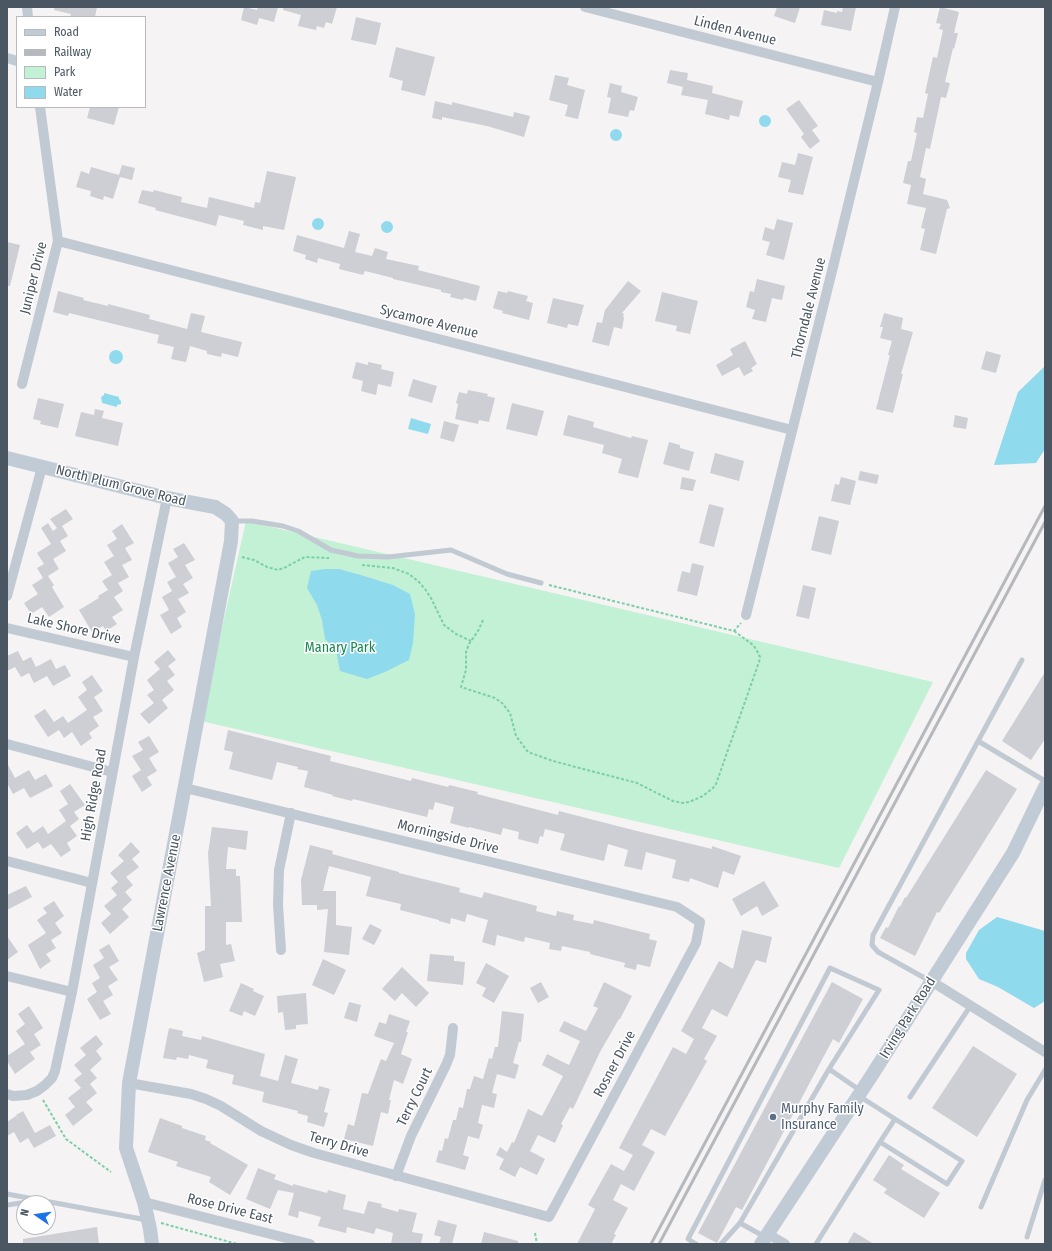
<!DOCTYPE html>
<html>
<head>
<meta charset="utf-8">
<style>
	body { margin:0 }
	#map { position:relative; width:1052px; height:1251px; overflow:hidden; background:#f5f3f3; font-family:"Fira Sans Condensed",sans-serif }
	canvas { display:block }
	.frame { position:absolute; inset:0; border:8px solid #4a5661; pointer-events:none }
	.legend { position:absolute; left:16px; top:16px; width:130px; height:92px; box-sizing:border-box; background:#fff; border:1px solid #b7bbc0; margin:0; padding:5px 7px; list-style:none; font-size:12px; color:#4a5661 }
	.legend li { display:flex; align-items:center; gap:8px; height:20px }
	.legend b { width:20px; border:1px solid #b7bbc0 }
	.north { position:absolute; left:16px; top:1195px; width:40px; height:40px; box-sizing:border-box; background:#fff; border:1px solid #b7bbc0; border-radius:50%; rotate:283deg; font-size:11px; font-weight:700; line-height:16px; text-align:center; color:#4a5661 }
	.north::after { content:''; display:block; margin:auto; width:14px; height:18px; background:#1a73e8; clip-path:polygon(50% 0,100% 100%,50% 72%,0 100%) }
</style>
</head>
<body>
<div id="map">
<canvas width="1052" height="1251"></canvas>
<div class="frame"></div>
<ul class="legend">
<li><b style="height:5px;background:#c1cbd6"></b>Road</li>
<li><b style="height:5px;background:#b5b8bd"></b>Railway</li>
<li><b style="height:11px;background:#c3f1d5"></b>Park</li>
<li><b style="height:11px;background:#90daee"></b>Water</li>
</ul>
<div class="north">N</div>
</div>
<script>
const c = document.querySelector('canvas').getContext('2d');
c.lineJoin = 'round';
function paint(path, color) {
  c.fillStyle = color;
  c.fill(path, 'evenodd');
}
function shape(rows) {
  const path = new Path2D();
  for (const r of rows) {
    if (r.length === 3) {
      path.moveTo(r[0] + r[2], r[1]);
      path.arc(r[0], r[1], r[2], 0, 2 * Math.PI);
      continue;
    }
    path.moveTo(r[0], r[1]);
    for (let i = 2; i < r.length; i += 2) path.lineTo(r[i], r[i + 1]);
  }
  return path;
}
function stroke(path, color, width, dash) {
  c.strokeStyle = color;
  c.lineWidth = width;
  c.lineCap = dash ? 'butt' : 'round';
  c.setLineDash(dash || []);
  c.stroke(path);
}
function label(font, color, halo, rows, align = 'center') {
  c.font = font + ' "Fira Sans Condensed",sans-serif';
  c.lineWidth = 3;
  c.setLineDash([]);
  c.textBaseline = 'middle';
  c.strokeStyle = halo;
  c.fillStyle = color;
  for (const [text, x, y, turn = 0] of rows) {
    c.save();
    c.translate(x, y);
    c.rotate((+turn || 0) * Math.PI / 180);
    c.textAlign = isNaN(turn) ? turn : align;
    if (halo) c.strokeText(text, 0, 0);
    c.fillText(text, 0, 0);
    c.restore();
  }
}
const green = shape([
	[246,521,933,682,839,868,201,721]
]);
const water = shape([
	[765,121,6],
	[616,135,6],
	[318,224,6],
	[387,227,6],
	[116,357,7],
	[1045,365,1045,449,1036,463,994,465,1018,392,1044,367],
	[104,393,119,397,119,399,121,401,121,404,117,405,117,407,102,403,101,397,104,395],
	[411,418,431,424,428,434,408,429],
	[325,569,339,569,364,576,393,585,410,594,415,614,413,643,409,660,385,672,367,679,340,671,336,650,325,639,322,620,317,605,307,588,311,571],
	[997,917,1045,931,1045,1001,1034,1008,998,987,979,979,966,959,966,953,979,930]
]);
const building = shape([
	[55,7,97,7,95,17,70,17,71,14,54,10],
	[244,7,257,10,258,7,278,7,274,22,259,18,257,25,241,20],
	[283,7,337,7,332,24,326,22,324,28,317,26,316,30,298,26,301,15,283,10],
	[777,7,800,7,795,23,774,16],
	[843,7,856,7,851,31,821,25,824,10,837,13,837,11,842,12],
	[940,7,959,12,954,33,958,33,954,49,953,48,945,82,950,83,946,98,941,97,930,149,926,148,920,177,926,179,923,194,947,200,950,208,947,209,936,254,920,250,925,229,921,228,926,208,907,204,911,185,903,183,908,161,911,161,917,133,914,132,917,117,923,118,928,94,925,93,933,57,937,58,943,30,939,29,941,24,936,23],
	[356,17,381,23,376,45,351,40],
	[396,47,435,57,425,96,401,90,403,81,389,77],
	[670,70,688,73,687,80,713,86,712,93,743,101,739,117,730,115,729,120,705,114,708,100,681,95,683,87,667,83],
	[555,75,569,78,567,85,585,90,578,119,565,116,568,105,549,100],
	[610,83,622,86,621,92,638,97,634,111,630,110,628,117,608,113,611,98,607,97],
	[799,100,818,126,812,130,820,141,810,149,801,137,804,134,786,109],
	[435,101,452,105,452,102,513,117,514,112,530,116,524,137,487,126,442,117,442,120,432,118],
	[90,107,119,107,114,125,87,118],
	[798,153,813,157,803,195,788,192,791,180,778,177,782,162,795,165],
	[122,165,135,168,132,180,120,177,113,199,104,196,103,200,90,196,91,191,76,187,81,171,89,174,91,167,119,175],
	[267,171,296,177,284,230,263,226,263,230,243,225,244,221,219,215,216,226,155,210,156,208,138,203,142,190,153,192,154,190,182,197,181,202,207,208,209,197,254,208,255,202,260,203],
	[777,219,793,223,784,260,766,255,770,242,762,240,765,227,774,230],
	[349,231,360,234,355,252,372,256,375,248,388,252,386,259,419,266,418,270,480,286,476,301,464,298,463,300,450,297,451,294,441,292,441,290,393,279,393,278,365,271,363,275,339,269,340,264,318,258,317,263,305,259,306,255,293,251,297,235,344,248],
	[7,242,20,245,10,286,7,286],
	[757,279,785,286,782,300,772,298,766,322,752,319,755,310,746,307,750,291,754,292],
	[628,281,641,291,622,313,624,314,623,316,624,318,622,329,614,327,609,346,592,342,597,322,602,323,605,310],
	[58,291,84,298,83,300,108,306,108,304,150,315,149,319,187,329,191,313,205,316,201,332,242,342,238,357,222,353,221,357,207,354,207,351,190,346,186,362,171,359,174,347,157,343,159,335,69,313,68,316,53,312],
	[498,291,507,293,508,291,528,296,526,301,533,303,529,320,502,313,503,311,493,308],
	[662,292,698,301,690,334,676,331,677,326,655,321],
	[553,298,584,305,578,326,568,324,567,328,547,323],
	[884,313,903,318,901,329,913,332,901,374,903,374,893,413,876,409,890,355,888,355,892,341,880,338,883,327,880,327],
	[745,341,757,364,751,368,753,371,744,376,739,367,722,376,716,365,733,355,730,349],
	[986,351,1001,355,996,373,981,369],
	[356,362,368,365,368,362,382,365,381,369,394,372,391,387,378,384,376,395,361,391,363,381,352,378],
	[413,379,437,386,432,403,408,396],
	[468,390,488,394,487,396,495,398,489,422,479,420,478,424,455,419,458,404,456,403,459,392,467,394],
	[38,398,64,404,58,428,40,424,41,421,33,419],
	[512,403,544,411,537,436,506,429],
	[95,409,104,411,102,418,123,423,118,446,75,436,81,412,94,415],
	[568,415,594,422,593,427,631,438,632,436,648,440,638,478,618,473,622,459,602,453,604,445,563,435],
	[955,415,968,418,966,429,953,427],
	[444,421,459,425,454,442,440,438],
	[669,442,680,445,680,448,694,452,689,471,663,464],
	[715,453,744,461,739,481,710,473],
	[860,471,879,475,877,484,858,480],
	[682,477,696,480,693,491,680,489],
	[841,477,856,481,850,505,831,501,835,484,839,485],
	[709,504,724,508,714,547,699,543],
	[66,509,73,519,62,526,68,536,60,541,66,551,53,559,59,569,48,576,54,585,52,587,64,607,49,617,42,607,31,614,24,603,38,594,32,585,43,578,37,568,44,564,37,553,51,544,41,528,48,523,53,531,57,528,50,519],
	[819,516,839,521,831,555,811,550],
	[122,524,134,543,125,548,132,560,122,565,129,577,118,583,123,591,114,597,123,610,112,617,117,624,106,631,103,626,92,632,79,610,99,598,98,596,108,590,102,581,112,575,104,562,114,556,107,545,117,539,112,531],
	[184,543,195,560,185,565,193,578,183,584,189,593,178,599,186,612,177,618,182,627,171,634,160,615,169,610,162,597,172,591,167,582,176,577,168,563,178,557,173,549],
	[692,563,704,566,697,596,677,591,682,571,690,573],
	[803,585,816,588,809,619,796,616],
	[168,650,176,660,168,666,175,675,167,681,174,690,162,700,168,708,149,724,140,714,154,703,147,695,154,690,147,680,160,669,154,662],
	[18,651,23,661,31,657,36,667,51,659,56,669,65,665,71,676,53,686,47,676,34,683,29,673,21,677,15,667,7,671,7,656],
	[1045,672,1045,739,1031,760,1002,741],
	[92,675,103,691,94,697,103,711,93,717,99,726,89,733,92,738,81,746,72,732,64,738,59,730,48,737,34,716,45,709,54,722,63,716,68,723,87,710,78,697,87,690,82,682],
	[228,730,331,756,330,761,411,781,412,778,448,787,449,785,478,792,477,794,558,815,559,811,633,830,712,849,712,846,741,856,734,875,723,871,718,888,690,878,689,882,672,878,676,860,646,852,642,870,624,866,628,850,608,844,604,861,579,855,560,850,565,834,545,829,543,837,540,836,538,844,518,839,519,832,503,828,501,835,469,827,469,828,450,823,454,807,435,802,433,810,429,809,427,817,353,799,352,801,332,796,333,795,304,787,308,771,297,769,298,767,277,762,272,780,229,769,233,752,224,750],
	[149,736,159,752,149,758,157,771,147,777,152,785,142,792,132,776,141,770,132,756,143,750,138,742],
	[7,763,15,778,29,770,35,780,46,774,53,786,30,798,24,788,13,794,7,783],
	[986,770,1017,789,939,913,937,912,915,956,880,938,886,927,888,928,899,906,900,907,905,897,906,898],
	[70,784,85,805,74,812,79,819,70,826,77,836,67,843,71,850,61,857,51,844,43,849,38,842,27,849,16,833,27,825,33,833,43,826,48,834,66,821,59,810,68,804,60,791],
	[212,827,248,831,246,850,228,847,226,869,236,869,236,876,240,876,242,922,226,922,226,945,231,944,235,961,220,964,223,977,204,982,197,953,205,950,205,906,211,906,208,853],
	[131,842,140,852,132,859,139,867,126,877,133,885,125,892,132,900,122,909,129,917,110,934,101,923,111,914,104,906,117,895,111,888,118,882,110,873,124,861,118,855],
	[310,845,333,851,332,854,399,872,399,873,460,888,459,892,482,898,484,892,537,906,536,911,556,916,557,911,574,915,573,920,593,924,594,920,650,934,649,939,657,941,650,967,637,964,636,970,624,967,625,963,590,954,590,952,562,946,561,951,549,949,550,943,525,937,524,942,497,935,495,946,482,942,488,920,467,914,465,922,451,918,450,924,439,921,439,920,400,910,401,904,366,896,371,877,329,866,323,891,336,891,336,925,352,927,349,955,324,952,328,909,317,910,317,905,302,905,301,880],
	[764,881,779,906,762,916,757,906,741,916,732,899],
	[26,886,32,897,7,910,7,895],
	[54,901,64,916,55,923,62,933,51,940,56,948,46,954,51,961,40,969,28,945,46,933,37,920,47,913,43,908],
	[370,924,382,930,374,945,362,939],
	[742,930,772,937,766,963,756,960,727,1017,712,1009,702,1028,717,1036,704,1059,707,1061,665,1136,651,1129,642,1145,655,1152,634,1191,621,1184,613,1200,628,1208,614,1234,616,1235,611,1244,577,1244,595,1209,588,1205,611,1164,624,1171,633,1155,619,1148,673,1047,686,1054,694,1039,681,1031,719,961,733,969],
	[7,936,18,952,7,960],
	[109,944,119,961,109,967,118,980,108,986,113,995,103,1001,111,1014,100,1020,87,999,97,992,92,983,100,978,93,965,104,958,99,950],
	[430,954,454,956,454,961,465,962,463,985,427,981],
	[323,959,346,970,334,995,312,985],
	[486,963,509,976,494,1003,482,996,486,988,476,983],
	[402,967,429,993,416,1007,402,993,395,1001,382,989],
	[541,982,549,997,538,1003,530,988],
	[604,982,632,996,620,1019,619,1019,600,1052,573,1109,570,1107,561,1124,563,1125,555,1143,538,1135,530,1151,545,1159,537,1175,520,1167,515,1177,499,1169,504,1159,496,1155,500,1147,507,1152,512,1142,514,1143,528,1109,542,1116,563,1076,542,1065,547,1054,569,1065,580,1041,559,1031,564,1021,586,1031,598,1008,593,1006],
	[832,982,863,999,839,1043,833,1039,742,1210,736,1207,717,1243,698,1233],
	[241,983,254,989,253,991,264,996,255,1016,244,1011,242,1016,229,1011],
	[306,993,308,1024,296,1025,296,1029,285,1030,283,1012,278,1013,277,996],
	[349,1002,361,1005,357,1022,344,1018],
	[29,1006,43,1028,34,1034,41,1045,30,1052,35,1059,15,1074,7,1061,7,1056,25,1044,16,1031,25,1024,18,1014],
	[502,1011,524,1014,521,1042,519,1042,513,1063,519,1065,515,1079,497,1074,492,1093,497,1094,494,1108,482,1105,478,1123,483,1125,479,1139,468,1136,463,1155,469,1157,465,1170,436,1162,439,1150,442,1151,445,1138,448,1139,453,1120,456,1120,459,1107,463,1108,467,1089,470,1089,474,1076,483,1079,489,1058,492,1059,495,1047,498,1047],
	[389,1014,410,1021,406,1032,408,1032,401,1054,412,1059,403,1084,394,1080,389,1100,391,1100,388,1114,381,1112,373,1146,344,1139,348,1124,354,1126,362,1093,368,1094,381,1059,386,1061,394,1043,374,1036,379,1022,386,1024],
	[169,1028,183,1031,182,1036,201,1040,202,1036,265,1054,260,1076,278,1081,285,1055,298,1059,291,1083,318,1090,319,1086,330,1089,324,1112,328,1113,324,1127,307,1122,308,1116,297,1113,298,1111,262,1102,264,1092,232,1084,234,1075,206,1068,208,1060,189,1055,188,1059,177,1057,176,1060,163,1058],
	[96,1035,103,1044,96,1051,102,1059,90,1070,97,1078,90,1084,97,1093,86,1102,93,1110,73,1126,65,1115,75,1107,68,1098,81,1088,74,1080,82,1074,74,1065,86,1055,80,1048],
	[973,1046,1017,1074,977,1137,932,1108],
	[23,1111,35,1133,50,1125,56,1136,34,1148,28,1138,20,1143,14,1132,7,1136,7,1122,16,1116,19,1121,16,1115],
	[160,1118,182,1126,182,1128,206,1136,205,1140,211,1142,210,1143,248,1165,230,1195,209,1182,211,1177,176,1166,178,1162,148,1152],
	[889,1155,904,1165,901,1169,940,1193,924,1218,884,1193,887,1189,873,1180],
	[258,1168,276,1175,274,1179,293,1186,293,1184,327,1193,328,1190,346,1195,343,1209,364,1214,368,1201,382,1204,381,1207,398,1212,399,1209,417,1213,412,1232,423,1234,421,1244,391,1244,393,1233,376,1228,374,1234,347,1227,346,1233,318,1226,321,1217,299,1211,298,1218,288,1215,294,1193,278,1190,270,1209,246,1199],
	[438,1220,457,1225,452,1244,439,1244,441,1237,434,1235],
	[97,1227,99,1244,23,1244,23,1239],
	[484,1232,518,1241,518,1244,481,1244],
	[854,1232,874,1244,847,1244]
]);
const path = shape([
	[242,557,254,560,267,567,278,570,286,567,297,561,305,557,329,558],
	[362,565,393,568,409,574,419,582,425,589,431,598,444,625,456,634,471,641],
	[549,585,734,631,741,623],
	[483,620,478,631,469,644,466,652,466,670,461,687,495,698,502,703,510,713,516,736,528,752,553,761,637,783,673,801,683,803,689,802,703,796,713,788,716,784,759,662,760,657,756,649,753,645,734,631],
	[43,1100,66,1139,111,1172],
	[161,1223,237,1244],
	[535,1233,537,1244]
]);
const lane = shape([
	[233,521,252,521,283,526,298,531,331,550,358,556,388,557,451,550,507,574,541,583],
	[978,741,1045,781],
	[930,981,878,952,872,945,873,935,1022,660],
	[829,1069,861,1091],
	[859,1096,895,1119],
	[910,1097,971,1005],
	[7,1194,147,1220],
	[7,1205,34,1201],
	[981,1207,1027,1100,1045,1070],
	[1027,1237,1045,1180],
	[696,1244,688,1239,830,968,879,990,829,1069,740,1223],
	[721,1244,740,1223,765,1237],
	[816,1244,880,1142,895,1119,962,1161,947,1184,880,1142]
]);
const street = shape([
	[27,7,28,17],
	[585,7,878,82],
	[7,58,17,61],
	[58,241,792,430],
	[22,384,58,241,40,107],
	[7,596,42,467],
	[746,615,834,263,878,82,895,7],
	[7,628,134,657],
	[7,744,112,772],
	[7,861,92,883],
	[281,950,278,905,279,870,291,813],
	[7,976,72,992],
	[931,981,1045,1052],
	[129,1083,191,1094,206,1099,221,1106,261,1131,291,1145,314,1153,549,1217,696,943,700,922,677,907,185,788],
	[7,1094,13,1096,27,1095,37,1091,45,1085,52,1078,55,1071,72,992,134,657,167,498],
	[396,1176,411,1136,446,1065,450,1055,453,1028],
	[144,1202,310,1244],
	[768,1234,785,1244]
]);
const secondary = shape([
	[7,458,167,498,215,507,226,514,232,521,231,541,229,552,129,1083,126,1148,144,1202,150,1229,152,1244],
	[761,1244,872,1075,1013,853,1045,787]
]);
const rail = shape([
	[651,1244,1045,506],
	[659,1244,1045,522]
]);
const markers = [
	[773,1117,4,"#5c6f8a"]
];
const streetNames = [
	["Linden Avenue",735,31,14],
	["Juniper Drive",34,278,-76],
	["Thorndale Avenue",809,308,-76],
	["Sycamore Avenue",429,322,14],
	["North Plum Grove Road",121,486,14],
	["Lake Shore Drive",74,629,13],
	["High Ridge Road",94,795,-80],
	["Morningside Drive",448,837,14],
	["Lawrence Avenue",167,883,-79],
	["Irving Park Road",908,1018,-58],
	["Rosner Drive",615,1064,-62],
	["Terry Court",415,1097,-64],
	["Terry Drive",339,1145,16],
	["Rose Drive East",230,1209,14]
];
const parkNames = [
	["Manary Park",340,648]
];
const serviceNames = [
	["Murphy Family",781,1109],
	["Insurance",781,1125]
];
paint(green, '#c3f1d5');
paint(water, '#90daee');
paint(building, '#cdcfd5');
stroke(path, '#7ad0a6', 2, [3, 2]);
stroke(lane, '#c1cad2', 5);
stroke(street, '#c1cad2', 10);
stroke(secondary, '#c1cbd6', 14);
stroke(rail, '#b5b8bd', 3);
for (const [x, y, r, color] of markers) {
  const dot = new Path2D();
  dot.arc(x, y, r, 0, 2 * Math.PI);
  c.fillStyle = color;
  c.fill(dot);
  stroke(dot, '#fff', 1.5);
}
label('14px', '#4a5661', '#fff', streetNames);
label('14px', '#17864f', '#fff', parkNames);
label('14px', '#4e5e75', '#fff', serviceNames, 'left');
</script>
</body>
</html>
